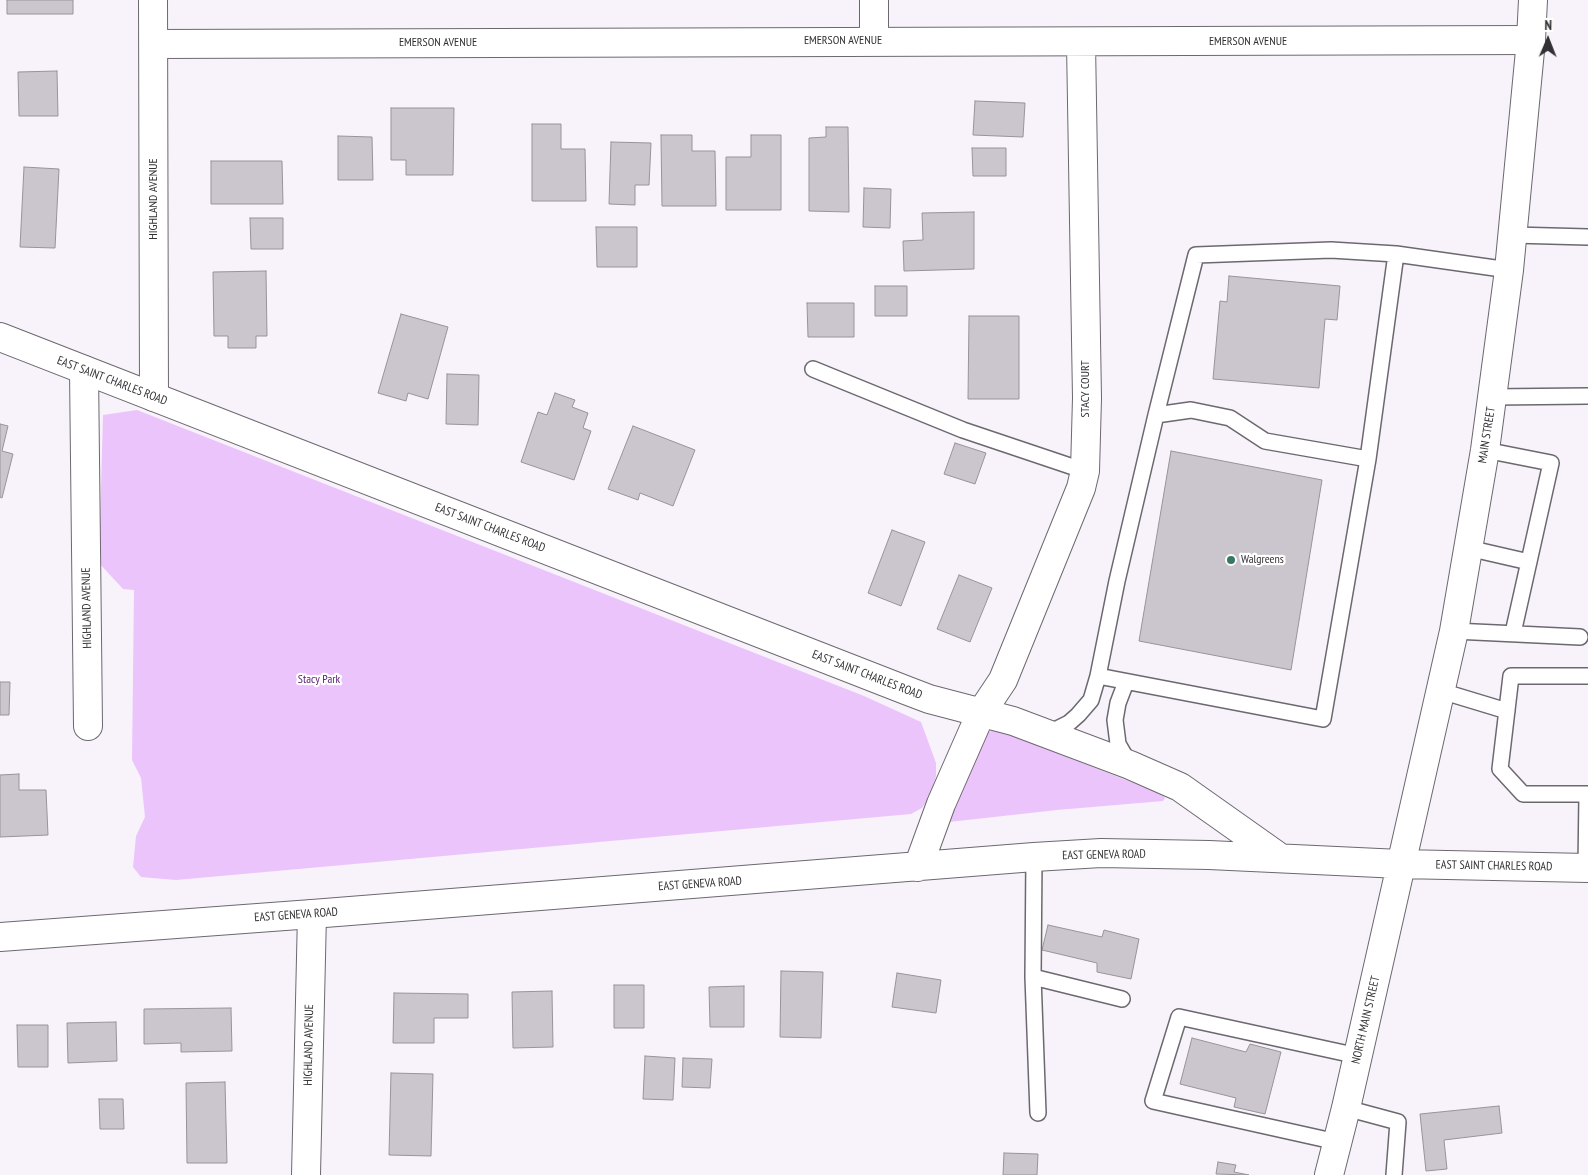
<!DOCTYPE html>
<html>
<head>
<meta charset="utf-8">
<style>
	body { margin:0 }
	#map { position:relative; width:1588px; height:1175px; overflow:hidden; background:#f8f2fa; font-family:"PT Sans Narrow",sans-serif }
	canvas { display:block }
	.north { position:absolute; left:1523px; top:15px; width:50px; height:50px; -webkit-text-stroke:4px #fff; paint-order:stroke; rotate:1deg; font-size:14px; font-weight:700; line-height:20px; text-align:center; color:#333134 }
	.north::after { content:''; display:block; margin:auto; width:18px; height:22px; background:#333134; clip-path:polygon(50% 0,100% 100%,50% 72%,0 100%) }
</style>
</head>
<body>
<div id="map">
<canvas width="1588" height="1175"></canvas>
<div class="north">N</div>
</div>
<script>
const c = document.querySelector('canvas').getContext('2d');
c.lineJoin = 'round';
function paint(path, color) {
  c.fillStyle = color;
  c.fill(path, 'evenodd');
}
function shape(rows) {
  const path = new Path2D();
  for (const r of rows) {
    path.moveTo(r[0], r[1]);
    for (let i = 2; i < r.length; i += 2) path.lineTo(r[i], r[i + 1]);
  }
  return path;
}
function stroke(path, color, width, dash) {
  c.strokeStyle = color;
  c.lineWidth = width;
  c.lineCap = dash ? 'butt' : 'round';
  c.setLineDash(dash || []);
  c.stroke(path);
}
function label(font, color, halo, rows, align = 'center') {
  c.font = font + ' "PT Sans Narrow",sans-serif';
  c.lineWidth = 4.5;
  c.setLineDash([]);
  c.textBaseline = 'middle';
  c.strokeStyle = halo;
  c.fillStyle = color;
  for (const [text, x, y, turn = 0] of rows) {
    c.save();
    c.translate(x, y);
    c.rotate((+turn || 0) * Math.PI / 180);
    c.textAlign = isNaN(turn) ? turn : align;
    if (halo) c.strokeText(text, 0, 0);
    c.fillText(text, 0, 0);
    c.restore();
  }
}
const green = shape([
	[137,410,864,696,921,722,936,763,936,776,931,795,922,808,911,814,176,880,141,877,133,867,136,836,145,817,141,778,132,760,134,590,123,589,99,563,103,415],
	[994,730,1000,731,1162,794,1165,798,1163,801,1057,810,949,822,948,820,986,733]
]);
const building = shape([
	[7,0,73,0,73,14,7,14,7,0],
	[57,71,58,116,19,116,18,72,57,71],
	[975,101,1025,103,1023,137,973,135,975,101],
	[391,108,454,108,453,175,406,175,406,160,391,160,391,108],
	[532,124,561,124,561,149,585,149,586,201,532,201,532,124],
	[826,127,848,127,849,212,809,211,809,138,826,137,826,127],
	[661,135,692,135,692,151,715,151,716,206,662,206,661,135],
	[751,135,781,135,781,210,726,210,726,157,751,157,751,135],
	[338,136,372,137,373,180,338,180,338,136],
	[611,142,651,143,649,185,635,185,635,205,609,204,611,142],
	[972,148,1006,148,1006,176,973,176,972,148],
	[211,161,282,161,283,204,211,204,211,161],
	[24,167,59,169,55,248,20,247,24,167],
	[864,188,891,189,890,228,863,227,864,188],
	[974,212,974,269,904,271,903,241,923,240,922,213,974,212],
	[250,218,283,218,283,249,251,249,250,218],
	[596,227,637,227,637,267,597,267,596,227],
	[266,271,267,336,256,336,256,348,228,348,228,336,214,336,213,272,266,271],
	[1229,276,1340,286,1337,320,1325,319,1319,388,1213,379,1220,301,1227,302,1229,276],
	[875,286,907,286,907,316,875,316,875,286],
	[807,303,854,303,854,337,808,337,807,303],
	[401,314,448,327,428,399,408,393,406,401,378,393,401,314],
	[969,316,1019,316,1019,399,968,399,969,316],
	[447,374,479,375,478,425,446,424,447,374],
	[555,393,575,400,572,407,588,413,583,428,591,431,574,480,521,462,538,412,547,415,555,393],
	[0,424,8,426,2,451,13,454,2,498,0,497,0,424],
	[633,426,695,450,673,506,640,493,638,500,608,489,633,426],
	[955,443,986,453,975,484,944,474,955,443],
	[1171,451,1322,480,1291,670,1139,641,1171,451],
	[892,530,925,542,901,606,868,593,892,530],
	[959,575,992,588,970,642,937,629,959,575],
	[0,682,10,682,9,715,0,715,0,682],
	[19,774,19,790,46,790,48,835,0,837,0,775,19,774],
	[1048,925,1102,937,1104,930,1139,939,1131,979,1097,972,1097,963,1042,950,1048,925],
	[781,971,823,972,821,1038,780,1037,781,971],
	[897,973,941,980,936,1013,892,1007,897,973],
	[614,985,644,985,644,1028,614,1028,614,985],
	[744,986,744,1027,710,1027,709,987,744,986],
	[552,991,553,1047,513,1048,512,992,552,991],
	[394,993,468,994,468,1018,434,1018,434,1043,393,1043,394,993],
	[231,1008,232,1051,181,1052,181,1043,144,1044,144,1009,231,1008],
	[116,1022,117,1061,68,1063,67,1023,116,1022],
	[17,1025,48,1025,48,1067,18,1067,17,1025],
	[1192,1038,1246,1052,1250,1044,1281,1052,1265,1114,1234,1107,1236,1098,1180,1084,1192,1038],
	[645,1056,675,1058,673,1100,643,1099,645,1056],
	[683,1058,712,1059,710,1088,682,1087,683,1058],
	[391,1073,433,1074,431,1156,389,1155,391,1073],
	[225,1082,227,1163,187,1163,186,1083,225,1082],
	[99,1099,123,1099,124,1129,100,1129,99,1099],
	[1499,1106,1502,1133,1444,1140,1447,1169,1426,1171,1420,1114,1499,1106],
	[1004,1153,1038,1154,1037,1175,1003,1175,1004,1153],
	[1218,1162,1236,1165,1234,1172,1249,1175,1216,1174,1218,1162]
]);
const lane = shape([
	[1513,235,1588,237],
	[813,369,963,430,1085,471],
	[1492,397,1588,396],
	[1156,415,1191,410,1230,418,1265,441,1368,459],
	[1485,450,1551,463,1513,633],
	[1468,548,1529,562],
	[1454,631,1580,637],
	[1098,676,1323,719,1368,459,1396,254],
	[1588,676,1511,676,1500,769,1523,794,1588,794],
	[1126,682,1118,703,1115,720,1118,744,1129,763],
	[1441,691,1507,711],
	[1047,734,1069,723,1078,715,1091,700,1098,676,1117,581,1156,415,1196,255,1331,250,1396,254,1509,270],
	[1034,857,1033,977,1038,1113],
	[1586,868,1587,794],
	[1033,977,1122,999],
	[1346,1108,1398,1122,1394,1175],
	[1337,1142,1153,1101,1179,1017,1358,1056]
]);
const street = shape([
	[153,0,154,397],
	[874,0,874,41],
	[154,44,1531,40],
	[84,370,88,726],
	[981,713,1003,680,1081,488,1085,471,1087,398,1081,43],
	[306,1175,312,914]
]);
const secondary = shape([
	[0,337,908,691,929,699,1013,721,1130,765,1180,787,1279,857],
	[918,867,941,804,981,713],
	[0,937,312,914,1034,857,1101,853,1209,855,1400,864,1588,868],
	[1329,1175,1346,1108,1454,631,1485,450,1509,270,1531,40,1533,0]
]);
const markers = [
	[1231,560,5,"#397763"]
];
const streetNames = [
	["EMERSON AVENUE",843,41],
	["EMERSON AVENUE",1248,42],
	["EMERSON AVENUE",438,43],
	["HIGHLAND AVENUE",154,199,-90],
	["EAST SAINT CHARLES ROAD",112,381,21],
	["STACY COURT",1086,389,-90],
	["MAIN STREET",1487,435,-81],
	["EAST SAINT CHARLES ROAD",490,528,21],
	["HIGHLAND AVENUE",87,608,-91],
	["EAST SAINT CHARLES ROAD",867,675,21],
	["EAST GENEVA ROAD",1104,855,-1],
	["EAST SAINT CHARLES ROAD",1494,866,1],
	["EAST GENEVA ROAD",700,884,-4],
	["EAST GENEVA ROAD",296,915,-4],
	["NORTH MAIN STREET",1366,1020,-77],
	["HIGHLAND AVENUE",309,1045,-89]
];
const poiNames = [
	["Walgreens",1241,560]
];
const parkNames = [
	["Stacy Park",319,680]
];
paint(green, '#ecc4fc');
paint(building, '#cbc6ce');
stroke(building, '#98939b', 1);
stroke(lane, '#6d686f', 18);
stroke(street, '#6d686f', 30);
stroke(secondary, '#6d686f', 30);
stroke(lane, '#fff', 15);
stroke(street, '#fff', 28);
stroke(secondary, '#fff', 28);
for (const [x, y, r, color] of markers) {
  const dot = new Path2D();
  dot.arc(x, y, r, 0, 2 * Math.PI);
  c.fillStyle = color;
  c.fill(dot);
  stroke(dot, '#fff', 2);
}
label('12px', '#333134', '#fff', streetNames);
label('12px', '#333134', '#fff', poiNames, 'left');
label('12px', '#581d6d', '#fff', parkNames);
</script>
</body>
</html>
